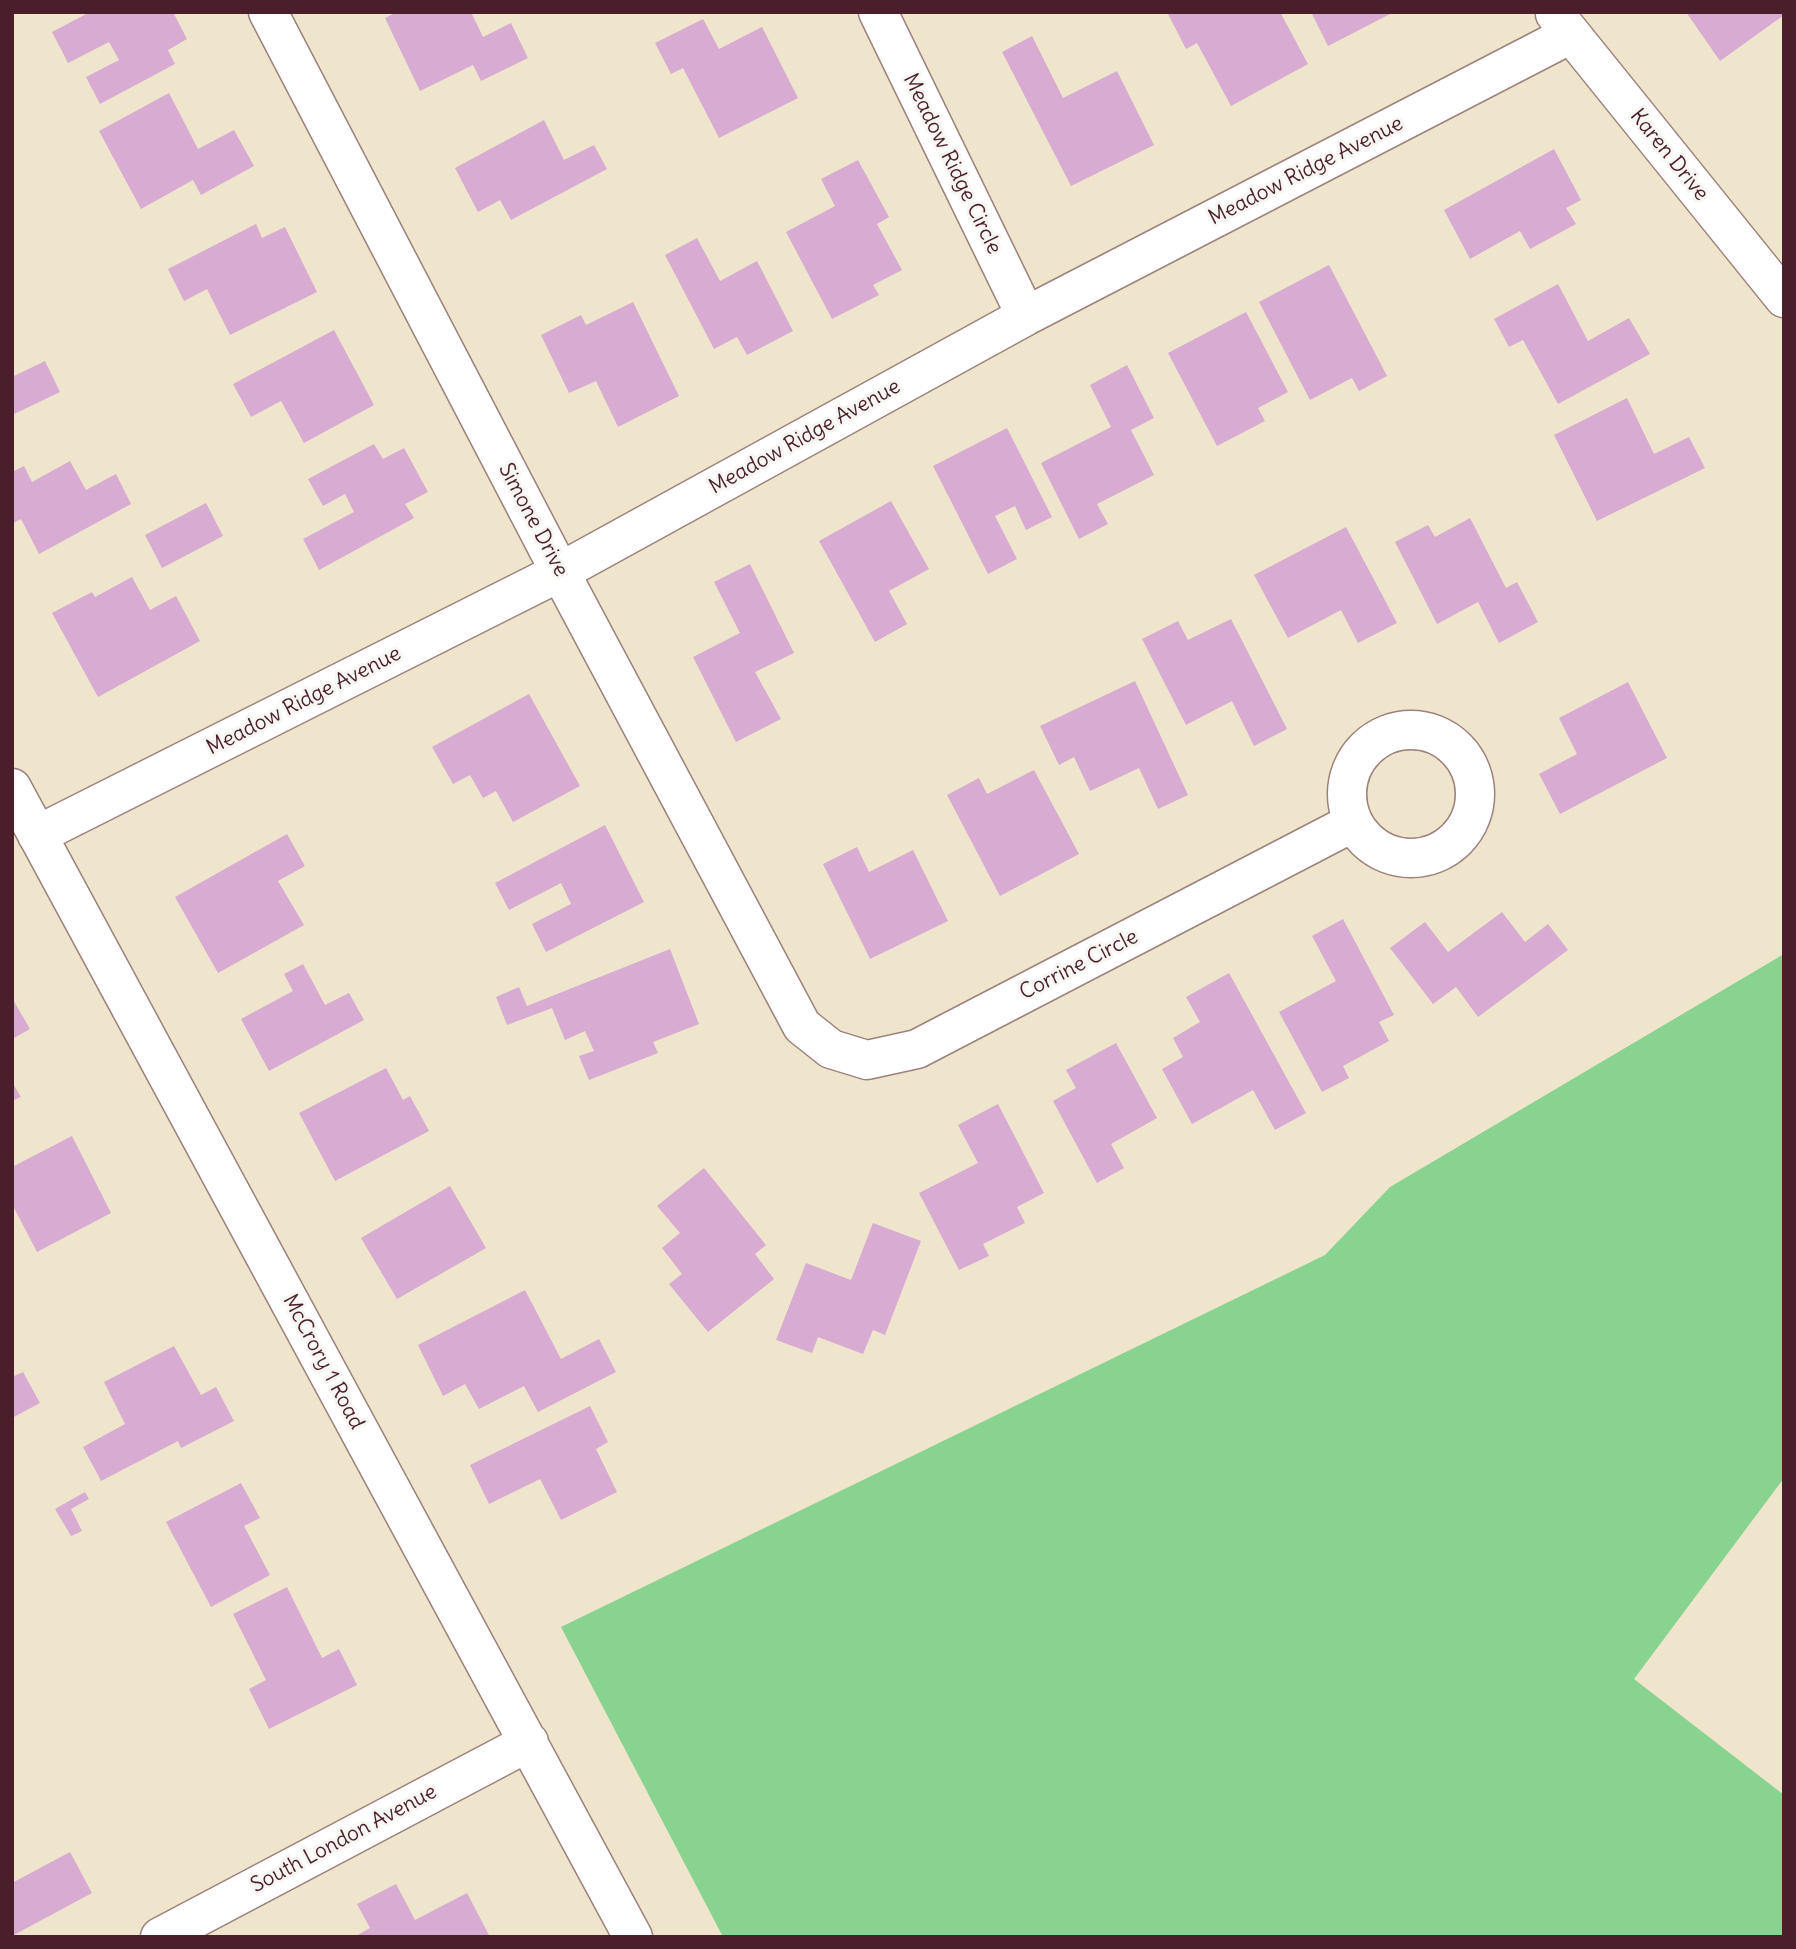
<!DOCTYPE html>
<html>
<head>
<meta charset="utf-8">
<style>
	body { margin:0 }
	#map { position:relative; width:1796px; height:1949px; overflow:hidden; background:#efe5cc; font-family:Delius,sans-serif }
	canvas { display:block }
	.frame { position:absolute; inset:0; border:14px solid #4a1f2b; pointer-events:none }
</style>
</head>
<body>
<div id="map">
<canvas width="1796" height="1949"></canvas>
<div class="frame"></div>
</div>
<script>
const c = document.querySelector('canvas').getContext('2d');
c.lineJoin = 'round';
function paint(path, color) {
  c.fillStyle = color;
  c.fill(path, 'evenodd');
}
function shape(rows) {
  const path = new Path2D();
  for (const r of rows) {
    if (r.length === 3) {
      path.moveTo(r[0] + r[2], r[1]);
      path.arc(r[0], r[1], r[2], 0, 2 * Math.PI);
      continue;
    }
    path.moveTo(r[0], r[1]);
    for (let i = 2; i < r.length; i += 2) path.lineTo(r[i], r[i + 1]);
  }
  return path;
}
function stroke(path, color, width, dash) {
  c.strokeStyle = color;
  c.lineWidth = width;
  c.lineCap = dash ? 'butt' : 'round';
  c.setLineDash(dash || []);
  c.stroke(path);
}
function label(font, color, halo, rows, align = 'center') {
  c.font = font + ' Delius,sans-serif';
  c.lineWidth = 6;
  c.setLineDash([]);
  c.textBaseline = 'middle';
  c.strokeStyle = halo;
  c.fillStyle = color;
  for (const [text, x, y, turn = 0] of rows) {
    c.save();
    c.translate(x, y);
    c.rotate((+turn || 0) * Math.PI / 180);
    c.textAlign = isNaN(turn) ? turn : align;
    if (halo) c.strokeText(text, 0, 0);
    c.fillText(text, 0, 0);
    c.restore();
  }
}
const green = shape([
	[1784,954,1784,1478,1634,1679,1784,1795,1784,1937,723,1937,561,1627,1325,1255,1390,1187]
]);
const building = shape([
	[90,12,173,12,187,39,168,50,175,64,100,104,86,77,119,60,109,42,68,63,52,32],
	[397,12,471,12,483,37,511,23,528,58,481,81,473,65,420,91,385,18],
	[1167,12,1280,12,1308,64,1231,106,1197,43,1186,49],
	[1311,12,1394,12,1328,46],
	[1686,12,1784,12,1784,15,1720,61],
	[703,19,719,49,762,27,798,98,719,138,683,68,671,74,655,43],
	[1032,36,1063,98,1117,71,1154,145,1071,186,1002,52],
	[169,93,198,149,234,130,254,166,201,195,193,180,141,209,99,131],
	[544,120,564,160,594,145,607,169,511,220,500,200,478,212,455,168],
	[1554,149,1581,200,1566,208,1576,224,1530,249,1520,231,1470,259,1444,210],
	[858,160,889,217,877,224,902,270,873,285,879,295,832,319,786,232,835,206,821,179],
	[256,224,262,238,285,227,317,292,230,335,207,289,184,301,168,269],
	[697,238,720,281,757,261,793,331,747,355,737,337,714,349,665,255],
	[1329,265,1387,376,1359,391,1352,378,1310,400,1259,302],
	[1558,284,1588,341,1629,318,1650,354,1558,404,1523,340,1509,347,1494,319],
	[633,302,679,396,618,427,596,381,569,393,541,335,581,315,586,325],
	[1246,312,1288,392,1258,408,1265,421,1217,446,1168,353],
	[334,330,374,405,304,443,281,401,251,417,233,384],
	[45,361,60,392,12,415,12,377],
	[1127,365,1154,418,1131,430,1154,475,1097,504,1108,524,1079,539,1041,463,1111,427,1090,385],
	[1627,398,1654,454,1689,437,1705,468,1597,521,1554,435],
	[1007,428,1052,517,1026,530,1015,506,995,516,1017,559,988,574,933,466],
	[374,444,383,459,404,448,428,492,405,504,414,518,319,570,303,539,354,512,345,494,323,506,308,479],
	[70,461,86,490,116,474,131,504,39,554,21,519,12,524,12,472,24,466,32,482],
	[891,501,929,569,889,591,907,624,875,642,819,541],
	[206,503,223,536,162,568,145,535],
	[1470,518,1506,588,1517,582,1538,622,1499,643,1478,602,1437,624,1395,542,1428,525,1435,537],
	[1346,527,1397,623,1358,643,1341,610,1288,638,1254,575],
	[750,564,794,653,755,672,781,719,736,742,693,657,740,633,714,582],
	[132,577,150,610,176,596,200,641,98,697,52,613,92,592,95,597],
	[1231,619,1287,729,1254,746,1232,701,1186,725,1142,639,1178,621,1188,640],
	[1135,681,1188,795,1158,809,1139,768,1090,791,1074,757,1059,765,1040,726],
	[1628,682,1667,758,1560,814,1539,774,1577,754,1559,718],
	[529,694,580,786,513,822,496,791,483,798,470,775,453,784,432,747],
	[1034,770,1079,854,1000,896,947,795,979,778,987,794],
	[605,825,644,902,546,952,532,924,571,904,561,883,509,910,495,883],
	[287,834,305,866,278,881,304,925,218,973,175,897],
	[857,847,869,872,913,850,948,921,870,959,823,864],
	[1502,912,1525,942,1548,924,1568,950,1478,1017,1456,987,1433,1004,1390,948,1425,922,1448,952],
	[1343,919,1394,1015,1379,1022,1389,1041,1343,1066,1349,1078,1322,1092,1279,1012,1336,981,1312,936],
	[670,949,699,1024,653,1042,658,1053,589,1080,579,1056,594,1051,585,1031,565,1040,552,1008,507,1025,496,997,519,987,527,1006],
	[303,964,325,1005,349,993,364,1020,269,1071,241,1019,293,991,284,974],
	[1229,973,1306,1113,1275,1130,1253,1090,1192,1124,1162,1069,1183,1057,1173,1038,1200,1022,1186,997],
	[12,998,30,1029,12,1039],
	[1116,1043,1157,1118,1111,1144,1124,1168,1097,1183,1053,1101,1076,1088,1066,1070],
	[386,1068,403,1100,410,1096,429,1131,335,1181,299,1113],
	[12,1082,21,1097,12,1101],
	[998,1104,1044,1193,1017,1207,1025,1223,983,1244,989,1256,959,1270,919,1193,978,1163,958,1125],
	[72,1136,111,1213,37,1252,12,1204,12,1167],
	[704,1168,766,1245,755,1254,774,1279,708,1332,669,1284,682,1274,662,1248,680,1233,657,1206],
	[450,1186,486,1248,397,1299,361,1238],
	[873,1223,921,1241,885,1335,873,1330,863,1354,818,1337,812,1353,776,1340,806,1263,851,1280],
	[525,1290,561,1359,599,1339,616,1372,538,1412,524,1386,479,1409,465,1384,443,1396,418,1345],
	[174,1346,201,1395,216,1387,234,1421,181,1448,178,1441,101,1481,83,1447,125,1424,104,1382],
	[23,1372,40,1403,12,1418,12,1377],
	[590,1406,608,1442,596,1449,617,1492,561,1520,540,1479,489,1504,470,1465],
	[241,1483,260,1518,244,1526,270,1575,211,1607,166,1522],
	[85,1492,89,1499,71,1509,82,1531,71,1536,55,1509],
	[287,1587,322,1658,339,1649,357,1685,269,1729,249,1689,266,1680,233,1614],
	[70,1852,92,1893,12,1936,12,1883],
	[396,1884,415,1920,467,1893,490,1937,354,1937,370,1928,357,1904]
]);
const minor = shape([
	[268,12,560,572,802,1026,831,1049,867,1060,917,1049,1352,823],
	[878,12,1026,316],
	[1555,14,1784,298],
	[1411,794,64],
	[12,788,633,1937],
	[37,835,560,572,1026,316,1571,34],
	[160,1937,529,1742]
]);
const streetNames = [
	["Karen Drive",1669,155,51],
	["Meadow Ridge Circle",952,164,64],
	["Meadow Ridge Avenue",1306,171,-27],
	["Meadow Ridge Avenue",805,437,-29],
	["Simone Drive",533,520,62],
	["Meadow Ridge Avenue",304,701,-27],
	["Corrine Circle",1079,965,-27],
	["McCrory 1 Road",323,1362,62],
	["South London Avenue",344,1839,-28]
];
paint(green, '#89d390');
paint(building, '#d7abd2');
stroke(minor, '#9c827c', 41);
stroke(minor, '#fff', 38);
label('21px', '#4a1f2b', '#f6f6f2', streetNames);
</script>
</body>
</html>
